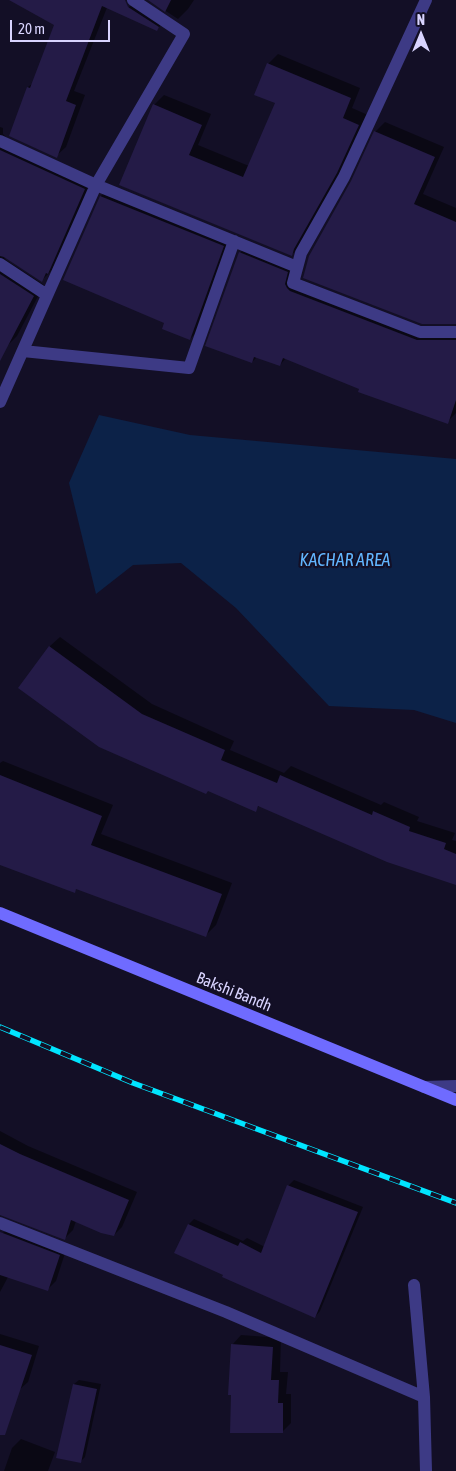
<!DOCTYPE html>
<html>
<head>
<meta charset="utf-8">
<style>
	body { margin:0 }
	#map { position:relative; width:456px; height:1471px; overflow:hidden; background:#130f26; font-family:"Asap Condensed",sans-serif }
	canvas { display:block }
	.north { position:absolute; left:396px; top:10px; width:50px; height:50px; -webkit-text-stroke:4px #130f26; paint-order:stroke; rotate:0deg; font-size:14px; font-weight:700; line-height:20px; text-align:center; color:#d9d4ff }
	.north::after { content:''; display:block; margin:auto; width:18px; height:22px; background:#d9d4ff; clip-path:polygon(50% 0,100% 100%,50% 72%,0 100%) }
	.scale { position:absolute; left:10px; top:20px; width:100px; height:22px; box-sizing:border-box; border:2px solid #d9d4ff; border-top:0; padding-left:6px; font-size:15px; line-height:18px; white-space:nowrap; color:#d9d4ff; -webkit-text-stroke:4px #130f26; paint-order:stroke }
</style>
</head>
<body>
<div id="map">
<canvas width="456" height="1471"></canvas>
<div class="north">N</div>
<div class="scale">20 m</div>
</div>
<script>
const c = document.querySelector('canvas').getContext('2d');
c.lineJoin = 'round';
function paint(path, color) {
  c.fillStyle = color;
  c.fill(path, 'evenodd');
}
function shape(rows) {
  const path = new Path2D();
  for (const r of rows) {
    path.moveTo(r[0], r[1]);
    for (let i = 2; i < r.length; i += 2) path.lineTo(r[i], r[i + 1]);
  }
  return path;
}
function stroke(path, color, width, dash) {
  c.strokeStyle = color;
  c.lineWidth = width;
  c.lineCap = dash ? 'butt' : 'round';
  c.setLineDash(dash || []);
  c.stroke(path);
}
function label(font, color, halo, rows, align = 'center') {
  c.font = font + ' "Asap Condensed",sans-serif';
  c.lineWidth = 4.5;
  c.setLineDash([]);
  c.textBaseline = 'middle';
  c.strokeStyle = halo;
  c.fillStyle = color;
  for (const [text, x, y, turn = 0] of rows) {
    c.save();
    c.translate(x, y);
    c.rotate((+turn || 0) * Math.PI / 180);
    c.textAlign = isNaN(turn) ? turn : align;
    if (halo) c.strokeText(text, 0, 0);
    c.fillText(text, 0, 0);
    c.restore();
  }
}
const water = shape([
	[99,415,190,435,456,459,456,723,414,710,329,706,236,608,181,563,133,565,96,594,69,483]
]);
const shadow = shape([
	[12,0,110,0,74,91,85,95,66,147,56,156,10,135,28,87,33,83,55,24],
	[136,0,165,21,156,30,125,15,129,7],
	[149,0,194,0,188,9,178,19],
	[278,54,360,88,352,108,368,115,346,162,302,245,291,255,120,185,154,105,164,95,211,114,198,145,249,166,276,102,268,64],
	[385,122,444,147,423,194,456,208,456,323,352,182,375,132],
	[0,127,3,128,3,134,7,138,95,178,52,270,42,280,2,255,6,260,44,285,17,336,6,347,0,344],
	[110,187,232,237,199,330,190,339,165,323,64,279,101,196],
	[250,243,297,262,297,278,428,330,456,330,456,413,447,422,286,358,280,365,257,357,252,362,240,253],
	[60,637,152,704,234,741,230,750,284,773,291,766,381,805,384,802,419,817,417,821,455,833,452,840,456,841,456,884,260,805,255,810,20,688,50,646],
	[3,761,113,805,101,834,232,883,216,925,205,936,77,888,74,891,0,864,0,763],
	[0,1131,28,1146,137,1192,122,1227,114,1235,76,1221,73,1230,65,1238,0,1189],
	[294,1180,363,1207,320,1311,315,1317,176,1252,189,1224,194,1219,243,1241,247,1238,265,1247,289,1185],
	[12,1225,67,1247,56,1281,48,1289,8,1277,0,1292,0,1240,3,1233],
	[0,1334,39,1346,28,1382,19,1390,0,1384],
	[241,1335,281,1338,280,1372,288,1372,286,1394,291,1394,291,1423,282,1432,232,1394,233,1344],
	[79,1380,101,1384,85,1457,80,1462,58,1457,74,1384],
	[21,1439,55,1452,48,1471,4,1471,12,1448]
]);
const building = shape([
	[9,0,125,0,128,7,159,27,157,31,102,6,66,101,76,105,57,158,9,136,27,87,30,88,54,25],
	[148,0,171,0,165,12],
	[267,63,351,98,343,118,359,125,337,173,294,249,292,256,119,185,153,104,202,125,189,155,243,177,275,103,254,95],
	[374,131,435,157,414,204,456,222,456,324,422,324,303,278,309,256,351,181],
	[0,150,85,189,48,274,46,273,42,282,4,257,0,256],
	[100,196,224,246,190,340,162,329,164,323,63,280],
	[239,252,288,272,285,284,287,288,290,291,417,340,456,340,456,400,448,424,358,392,359,389,283,358,280,366,254,357,252,363,205,346],
	[0,274,34,296,0,361],
	[49,646,142,714,225,750,221,760,277,783,280,775,372,815,373,811,410,827,409,831,446,843,444,849,456,854,456,885,387,862,258,806,256,812,208,791,206,794,99,747,18,688],
	[0,775,102,816,91,845,222,894,206,937,76,889,75,893,0,865],
	[0,1144,20,1154,129,1200,114,1236,101,1233,71,1220,65,1240,0,1215],
	[287,1185,358,1212,315,1318,222,1277,223,1275,174,1253,188,1224,238,1246,240,1242,261,1253],
	[0,1232,60,1255,48,1291,0,1275],
	[231,1344,273,1347,271,1380,279,1380,278,1403,283,1403,283,1433,230,1433,231,1395,228,1395],
	[0,1345,32,1355,5,1435,0,1435],
	[73,1384,97,1389,81,1463,56,1458]
]);
const minor = shape([
	[133,0,184,34,96,185,297,267],
	[426,0,344,177,301,253,293,283,420,332,456,332],
	[0,141,96,185,0,402],
	[0,264,47,295],
	[23,351,189,368,234,241],
	[424,1087,456,1086],
	[0,1223,226,1312,424,1397],
	[414,1285,424,1397,426,1471]
]);
const secondary = shape([
	[0,913,456,1100]
]);
const rail = shape([
	[0,1027,133,1083,456,1203]
]);
const streetNames = [
	["Bakshi Bandh",234,992,22]
];
const waterNames = [
	["KACHAR AREA",345,560]
];
paint(water, '#0c2248');
paint(shadow, '#0007');
paint(building, '#241b47');
stroke(minor, '#3d3a85', 12);
stroke(secondary, '#6f6bff', 12);
stroke(rail, '#00e5ff', 5.5);
stroke(rail, '#130f26', 4, [11]);
label('16px', '#d9d4ff', '#130f26', streetNames);
label('italic 18px', '#62b6ff', '#130f26', waterNames);
</script>
</body>
</html>
